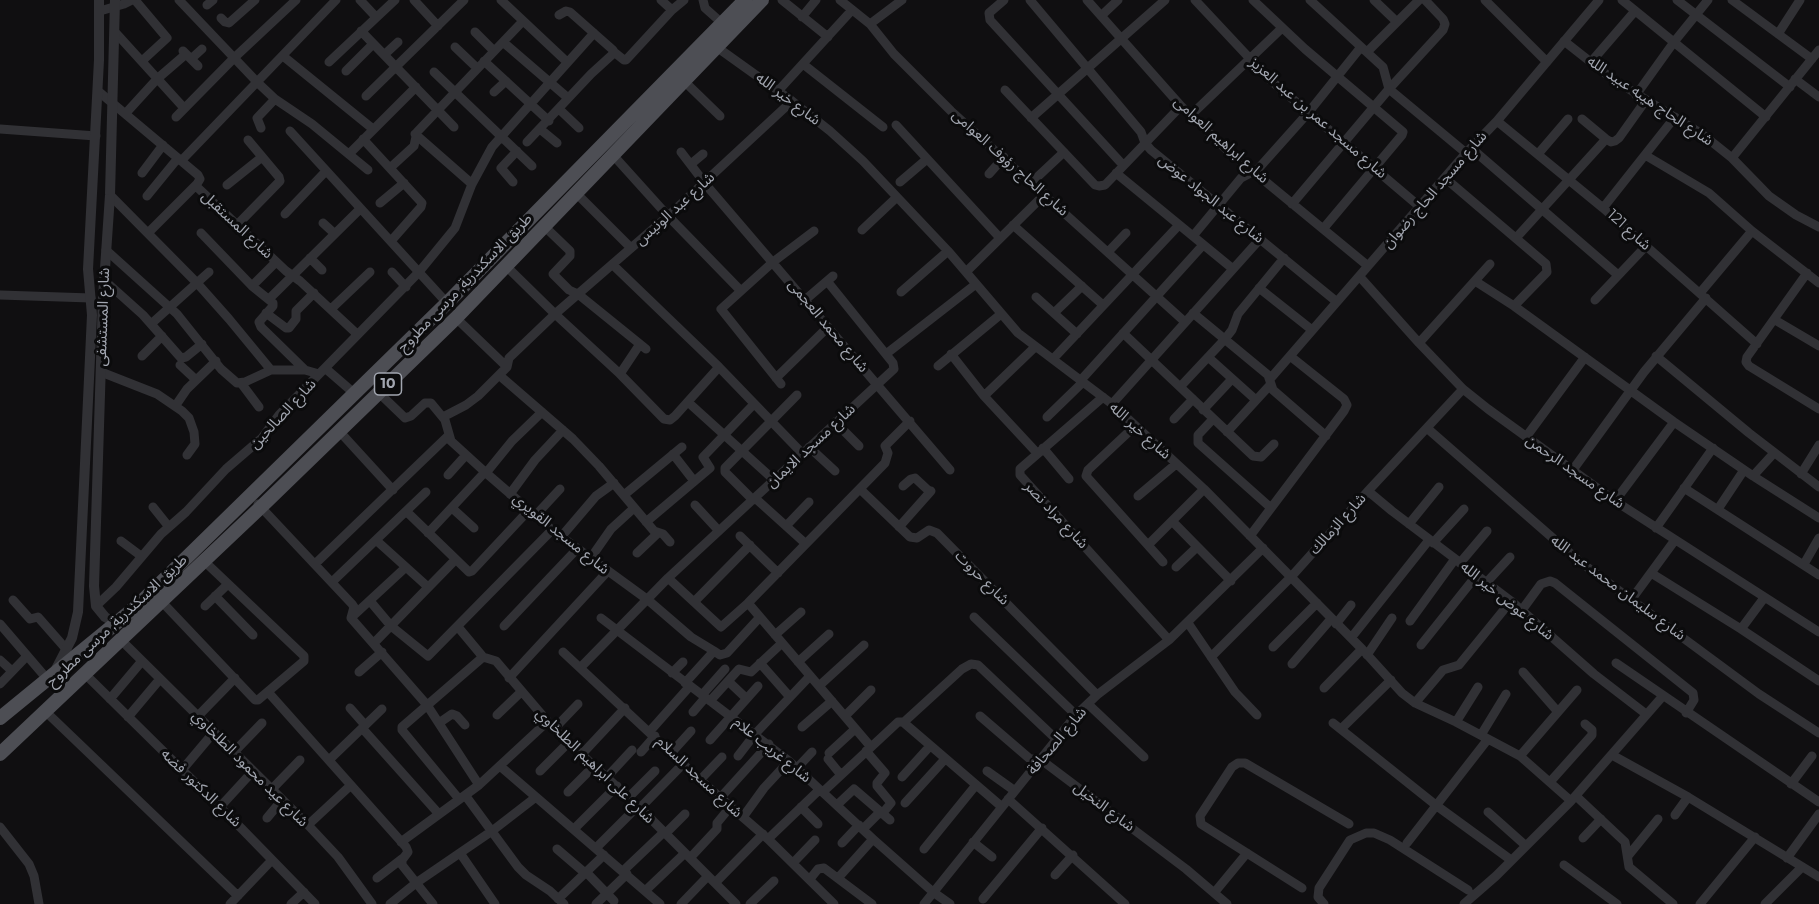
<!DOCTYPE html>
<html>
<head>
<meta charset="utf-8">
<style>
	body { margin:0 }
	canvas { display:block; background:#100f11 }
</style>
</head>
<body>
<canvas width="1819" height="904"></canvas>
<script>
const c = document.querySelector('canvas').getContext('2d');
c.lineJoin = 'round';
function shape(rows) {
  const path = new Path2D();
  for (const r of rows) {
    path.moveTo(r[0], r[1]);
    for (let i = 2; i < r.length; i += 2) path.lineTo(r[i], r[i + 1]);
  }
  return path;
}
function stroke(path, color, width, dash) {
  c.strokeStyle = color;
  c.lineWidth = width;
  c.lineCap = dash ? 'butt' : 'round';
  c.setLineDash(dash || []);
  c.stroke(path);
}
function label(font, color, halo, rows, align = 'center') {
  c.font = font + ' Montserrat,"Noto Sans Arabic",sans-serif';
  c.lineWidth = 6;
  c.setLineDash([]);
  c.textBaseline = 'middle';
  c.strokeStyle = halo;
  c.fillStyle = color;
  for (const [text, x, y, turn = 0] of rows) {
    c.save();
    c.translate(x, y);
    c.rotate((+turn || 0) * Math.PI / 180);
    c.textAlign = isNaN(turn) ? turn : align;
    if (halo) c.strokeText(text, 0, 0);
    c.fillText(text, 0, 0);
    c.restore();
  }
}
const minor = shape([
	[135,0,167,38,142,61],
	[179,0,258,83,275,99,312,124,368,170],
	[360,0,376,17],
	[414,0,438,26],
	[501,0,567,62],
	[661,0,672,10],
	[703,0,705,8,723,24],
	[782,0,828,37],
	[840,0,870,24,894,54,951,111,1185,322],
	[1004,0,989,13,990,20,1123,165],
	[1030,0,1141,132,1145,143,1151,150,1337,302],
	[1087,0,1181,106,1226,149,1368,266],
	[1195,0,1269,79,1420,207],
	[1253,0,1305,49,1403,132,1402,135,1323,229],
	[1310,0,1383,67,1389,89,1466,153],
	[1374,0,1397,22],
	[1485,0,1547,62],
	[1622,0,1766,117],
	[1677,0,1790,87],
	[1732,0,1812,59],
	[207,5,213,0],
	[100,11,124,4,132,0],
	[1101,16,1118,0],
	[802,17,816,0],
	[221,18,225,22,229,23,255,0],
	[870,24,902,0],
	[361,31,454,127],
	[115,32,184,108],
	[475,32,494,51],
	[1778,34,1800,0],
	[1564,41,1611,78,1702,134,1732,158,1769,196,1796,215,1819,227],
	[503,42,568,98],
	[455,47,477,68],
	[718,48,792,101,830,131,863,161,948,251,1018,333,1112,404,1204,489,1362,649,1402,693,1415,703,1456,722,1520,756,1571,801],
	[183,51,198,66],
	[614,52,624,60,626,60,672,10,684,0],
	[1367,52,1419,0],
	[384,55,398,42],
	[283,56,373,129],
	[191,59,202,49],
	[484,61,549,121],
	[329,62,395,0],
	[1591,62,1635,11],
	[803,64,883,127],
	[346,71,373,44],
	[434,72,532,166],
	[1795,79,1819,97],
	[685,82,720,116],
	[1005,90,1095,185,1099,186,1105,185,1181,106],
	[98,91,198,175,200,179,197,184,197,187,286,271,300,281,357,334],
	[778,91,852,10],
	[494,92,506,81],
	[1636,95,1674,42,1708,0],
	[366,96,464,0],
	[559,109,579,128],
	[126,113,157,79,186,54],
	[1191,115,1282,28],
	[176,117,234,58,296,0],
	[1031,118,1165,0],
	[1582,119,1606,139,1611,142,1615,141,1619,138,1646,100],
	[1497,121,1603,208,1757,344],
	[896,125,1000,238],
	[261,128,257,118,275,99],
	[0,129,96,136],
	[540,129,557,143],
	[290,131,447,303],
	[415,134,472,184],
	[363,139,422,203,421,207,391,241],
	[527,142,591,74,614,53,613,50,570,12,566,11,559,15],
	[1471,148,1618,275],
	[681,152,707,186,950,470],
	[349,154,416,87],
	[1538,154,1568,119],
	[613,155,668,216,740,290],
	[1645,155,1709,193,1752,231,1819,283],
	[1732,158,1819,50],
	[181,161,336,0],
	[691,164,703,154],
	[390,168,414,146,417,132,523,21],
	[142,173,163,145],
	[1116,173,1233,269],
	[989,174,1004,157],
	[1445,178,1546,264,1547,272,1514,306],
	[513,182,501,168,517,151],
	[900,182,927,159],
	[1032,182,1064,152],
	[227,185,262,157],
	[576,193,631,248],
	[110,195,197,283,229,319,271,370],
	[147,196,178,158],
	[380,203,404,183],
	[1292,204,1389,89,1443,30,1445,24,1443,19,1425,0],
	[1603,208,1675,117],
	[285,214,326,171],
	[323,223,335,234],
	[237,225,280,181,279,177,248,140],
	[1013,225,1103,305],
	[544,226,570,251,570,256,553,274,569,290,578,294,646,349],
	[862,230,897,197],
	[148,233,197,184],
	[201,233,252,286,273,303,273,306,259,322,261,327,305,370,319,374],
	[1193,236,1241,178,1258,169,1308,113,1361,47],
	[1516,238,1606,139],
	[106,250,177,314,221,369,237,383,245,382,271,370,305,370],
	[1108,252,1126,233],
	[310,258,322,270],
	[613,265,719,367,802,453],
	[506,266,555,314,620,374,664,419,670,420,675,416,719,367],
	[392,272,406,287],
	[966,272,1045,194],
	[1807,273,1747,357,1746,362,1749,366,1819,409],
	[1360,277,1419,343,1463,389,1488,409,1615,501,1819,632],
	[104,280,143,315,181,358,186,357,202,344],
	[1475,281,1514,306,1674,422,1753,476,1819,518],
	[252,286,276,262],
	[1259,288,1312,330],
	[901,292,948,251],
	[1700,293,1752,231],
	[0,295,91,298],
	[1036,297,1077,334],
	[269,299,360,209],
	[805,300,833,276],
	[1595,300,1646,246],
	[331,309,370,272],
	[266,313,286,328,289,328,296,319,296,311,314,293],
	[1054,313,1082,286],
	[1193,313,1268,375,1273,390,1326,436],
	[456,318,507,367],
	[1775,320,1819,346],
	[151,324,209,272],
	[1123,333,1253,456,1261,457,1274,444],
	[1419,343,1490,264],
	[886,354,976,284],
	[951,354,984,396,1037,453],
	[142,356,162,336],
	[1656,356,1749,433,1819,487],
	[1208,357,1256,400],
	[1053,359,1179,225],
	[180,365,195,379],
	[938,366,1001,314],
	[325,368,355,394],
	[101,372,157,394,182,411,189,418,194,432,195,444,187,455],
	[620,374,640,344],
	[499,375,573,439,599,466,654,531,663,534,670,542],
	[776,378,828,327],
	[1270,379,1466,153,1497,121,1599,0],
	[1081,380,1203,245],
	[241,383,259,407],
	[781,384,721,309,773,262,814,231],
	[1180,387,1225,339,1232,330,1238,314,1284,258],
	[379,393,405,418,411,416,425,403,431,403,445,420,451,441,485,472,552,530,648,600,691,637,714,651,720,655,727,653,760,617],
	[984,396,1035,347],
	[1103,397,1020,469,1020,475,1169,640],
	[689,403,774,480],
	[1112,404,1260,239],
	[176,405,187,389,216,361],
	[1203,410,1232,379],
	[443,417,466,405,478,396,507,367,509,358,555,314,668,216,792,101],
	[1047,417,1083,382],
	[1174,419,1193,399],
	[1213,419,1198,435,1198,443,1271,508],
	[835,422,859,446],
	[1135,426,1088,470,1086,476,1163,562],
	[1428,429,1579,561,1759,694,1819,733],
	[340,432,393,490],
	[1227,432,1271,384],
	[1526,437,1585,357],
	[809,447,835,471],
	[1043,448,1069,479],
	[673,454,694,481],
	[1572,471,1644,372,1706,298],
	[486,473,512,441,542,412],
	[1801,474,1819,445],
	[448,475,466,455],
	[1753,476,1774,453],
	[903,486,911,479,915,478,930,492],
	[1684,488,1819,575],
	[860,489,910,537,917,538,929,530,937,533,1097,695],
	[1368,491,1392,511,1511,601,1594,674,1646,714],
	[510,494,535,460,563,430],
	[624,495,682,447],
	[1138,496,1176,464],
	[755,498,806,544],
	[753,500,725,472,725,468,797,395],
	[1615,501,1674,422],
	[258,504,352,604,354,607,351,618,427,705,479,785],
	[695,505,719,531],
	[153,507,169,527],
	[452,508,474,528],
	[1718,509,1744,470],
	[407,512,469,572,472,571,529,510],
	[535,516,560,489],
	[1172,521,1231,581],
	[646,522,710,468,703,457,754,404],
	[1409,524,1439,487],
	[786,526,809,502],
	[899,527,931,491],
	[1656,528,1713,448],
	[428,533,485,472],
	[740,536,778,573],
	[1250,536,1344,411,1347,405,1344,399,1290,356],
	[561,537,596,496,614,483],
	[121,541,141,556],
	[377,541,428,587],
	[1433,543,1464,509],
	[1148,545,1204,489],
	[637,553,658,533],
	[590,559,611,529,634,508],
	[1460,563,1487,531],
	[315,564,448,436],
	[1804,564,1819,538],
	[1176,567,1197,547],
	[1651,573,1741,629,1819,681],
	[668,578,721,627,748,603,885,463,888,453,885,446,910,421],
	[332,582,426,492],
	[1486,583,1510,557],
	[215,596,253,635],
	[13,600,30,619,38,617,67,650],
	[1631,600,1675,540],
	[370,601,391,626,428,656,552,530],
	[162,602,255,700,258,700,304,661,304,656,204,561],
	[694,602,750,545],
	[748,603,871,747],
	[96,606,116,587,161,534,186,512,226,469,262,438,279,415,419,272,455,228,472,184,492,147,594,33],
	[205,606,228,584],
	[1522,610,1541,584,1550,581,1555,583,1693,693,1694,700,1686,713],
	[353,616,406,567],
	[974,617,1076,715],
	[601,618,789,761,873,839,933,892,950,904],
	[1410,621,1455,559],
	[1188,623,1235,692,1257,715],
	[0,624,48,680],
	[1336,624,1351,605],
	[504,626,577,549],
	[458,627,483,657,496,661,554,729,640,808,736,904],
	[1741,629,1764,598],
	[775,635,801,612],
	[1351,638,1429,540],
	[121,640,308,825,338,857,372,904],
	[374,643,455,560],
	[1421,645,1476,576],
	[1273,647,1317,603],
	[563,652,700,780,768,839,834,904],
	[1367,655,1392,618],
	[1211,657,1291,577,1368,491,1463,389],
	[0,660,12,671],
	[798,662,829,634],
	[760,663,789,696],
	[1616,663,1819,802],
	[1292,664,1331,619],
	[581,667,668,578,894,369,893,363,827,281],
	[359,672,382,652],
	[1523,672,1558,712],
	[672,673,683,662],
	[85,674,242,829,315,904],
	[509,678,607,572],
	[728,681,746,698],
	[685,683,714,651],
	[0,684,27,656],
	[819,686,864,645],
	[1324,688,1362,649],
	[268,692,406,847,408,852,402,860,402,865,433,904],
	[702,695,725,669],
	[110,699,142,661],
	[710,701,739,669,751,672,782,643],
	[1415,703,1443,670,1459,665,1511,601],
	[1088,704,1144,757],
	[350,708,365,725],
	[45,711,238,896],
	[693,712,705,698],
	[497,715,521,692],
	[198,716,235,678],
	[845,716,871,690],
	[980,716,1030,759,1040,759,1186,869,1227,904],
	[128,717,160,679],
	[903,722,1002,807],
	[1456,722,1478,687],
	[439,723,452,714,457,716,465,725],
	[1333,723,1437,806,1511,860],
	[802,727,832,701],
	[362,728,438,813],
	[554,729,578,704],
	[1341,729,1391,680],
	[650,731,690,686],
	[1481,735,1506,694],
	[710,740,758,686],
	[866,751,885,773,877,783,877,786,891,803,882,814],
	[234,752,262,723],
	[641,752,655,736],
	[672,752,691,731],
	[829,753,855,729],
	[582,754,625,708],
	[1612,755,1688,797,1819,877],
	[738,756,755,734,810,676],
	[1520,756,1577,690],
	[828,759,841,775],
	[329,760,382,709],
	[500,766,660,904],
	[797,768,812,752],
	[182,770,214,732],
	[540,771,569,742],
	[987,771,1015,791],
	[607,777,632,750],
	[902,777,930,746],
	[700,780,722,757],
	[1550,782,1592,735,1592,730,1585,724],
	[1791,784,1812,756],
	[272,789,300,760],
	[568,792,594,766],
	[465,795,518,867,526,875,550,891,564,904],
	[1576,796,1625,842,1629,867,1673,904],
	[629,797,655,771],
	[721,797,769,744],
	[459,799,402,730,402,727,483,657],
	[1008,799,1125,904],
	[905,803,945,759],
	[837,805,854,789,890,820],
	[220,807,253,771],
	[801,807,818,824],
	[640,808,684,763],
	[1488,812,1525,845],
	[1675,815,1688,797],
	[743,817,764,788,789,761],
	[267,818,282,800],
	[308,825,351,785],
	[0,827,29,864,34,876,39,904],
	[574,829,617,786],
	[863,829,880,812],
	[666,833,685,814],
	[1583,838,1601,819],
	[768,839,817,792,825,790,898,722,904,722,962,669,971,664,978,665,1056,739],
	[401,842,479,785,547,722],
	[973,842,992,857],
	[842,843,859,825],
	[1407,843,1488,739],
	[596,848,638,806],
	[557,849,585,873],
	[924,849,976,785],
	[460,853,495,904],
	[1628,856,1658,819],
	[690,858,717,829,717,823,731,806],
	[1787,858,1819,814],
	[793,863,815,840],
	[1564,865,1617,904],
	[623,871,664,832],
	[586,872,614,901],
	[1055,875,1073,855],
	[377,878,403,858],
	[838,878,873,839],
	[810,879,818,869,824,868,872,904],
	[715,883,763,834],
	[1302,888,1201,824,1200,816,1232,767,1238,763,1245,763,1349,824],
	[645,891,685,853],
	[1214,893,1247,853],
	[558,899,604,855],
	[983,899,1042,828],
	[230,904,272,860],
	[291,904,304,892],
	[390,904,416,883,492,831,536,797],
	[596,904,627,874],
	[681,904,708,876],
	[750,904,774,881],
	[924,904,1076,715,1097,695,1169,640,1263,548],
	[1324,904,1318,897,1319,888,1350,840,1366,833,1374,833,1390,840,1468,890],
	[1464,904,1496,876,1571,801,1662,697],
	[1700,904,1755,837],
	[1765,904,1802,867]
]);
const tertiary = shape([
	[115,0,110,195,103,298,94,586,96,606,105,617,117,624],
	[56,669,72,638,78,612,92,315,88,269,99,60,99,0]
]);
const primary = shape([
	[0,718,137,606,447,303,745,0],
	[0,754,261,507,456,318,762,0]
]);
const shields = [
	[388,384,27]
];
const shieldNames = [
	["10",388,384]
];
const streetNames = [
	["شارع خير الله",788,99,37],
	["شارع الحاج هيبه عبيد الله",1650,101,34],
	["شارع مسجد عمر بن عبد العزيز",1318,118,41],
	["شارع ابراهيم العوامى",1221,140,42],
	["شارع الحاج رؤوف العوامى",1010,163,42],
	["شارع مسجد الحاج رضوان",1435,190,-49],
	["شارع عبد الجواد عوض",1211,199,39],
	["شارع عبد الونيس",675,209,-42],
	["شارع المستقبل",237,225,43],
	["شارع 121",1629,230,42],
	["طريق الاسكندرية, مرسى مطروح",465,283,-46],
	["شارع المستشفى",103,317,-88],
	["شارع محمد العجمى",828,326,50],
	["شارع الصالحين",283,414,-47],
	["شارع خير الله",1140,431,42],
	["شارع مسجد الايمان",811,446,-43],
	["شارع مسجد الرحمن",1575,472,35],
	["شارع مراد نصر",1056,515,47],
	["شارع الزمالك",1338,524,-48],
	["شارع مسجد القويري",561,534,39],
	["شارع حروت",982,578,45],
	["شارع سليمان محمد عبد الله",1618,588,37],
	["شارع عوض خير الله",1507,601,39],
	["طريق الاسكندرية, مرسى مطروح",117,621,-43],
	["شارع الصحافة",1057,741,-50],
	["شارع غريب علام",772,750,39],
	["شارع على ابراهيم الطلخاوي",595,766,44],
	["شارع عيد محمود الطلخاوي",250,769,45],
	["شارع مسجد السلام",699,777,43],
	["شارع الدكتور فضه",201,788,44],
	["شارع النخيل",1104,807,37]
];
stroke(minor, '#313135', 9);
stroke(tertiary, '#313135', 10);
stroke(primary, '#4d4e54', 14);
for (const [x, y, w] of shields) {
  const box = new Path2D();
  box.roundRect(x - w / 2, y - 11, w, 22, 4.5);
  c.fillStyle = '#0b0b0c';
  c.fill(box);
  stroke(box, '#a2a6b0', 1.5);
}
label('bold 14px', '#a2a6b0', null, shieldNames);
label('15px', '#a2a6b0', '#0b0b0c', streetNames);
</script>
</body>
</html>
